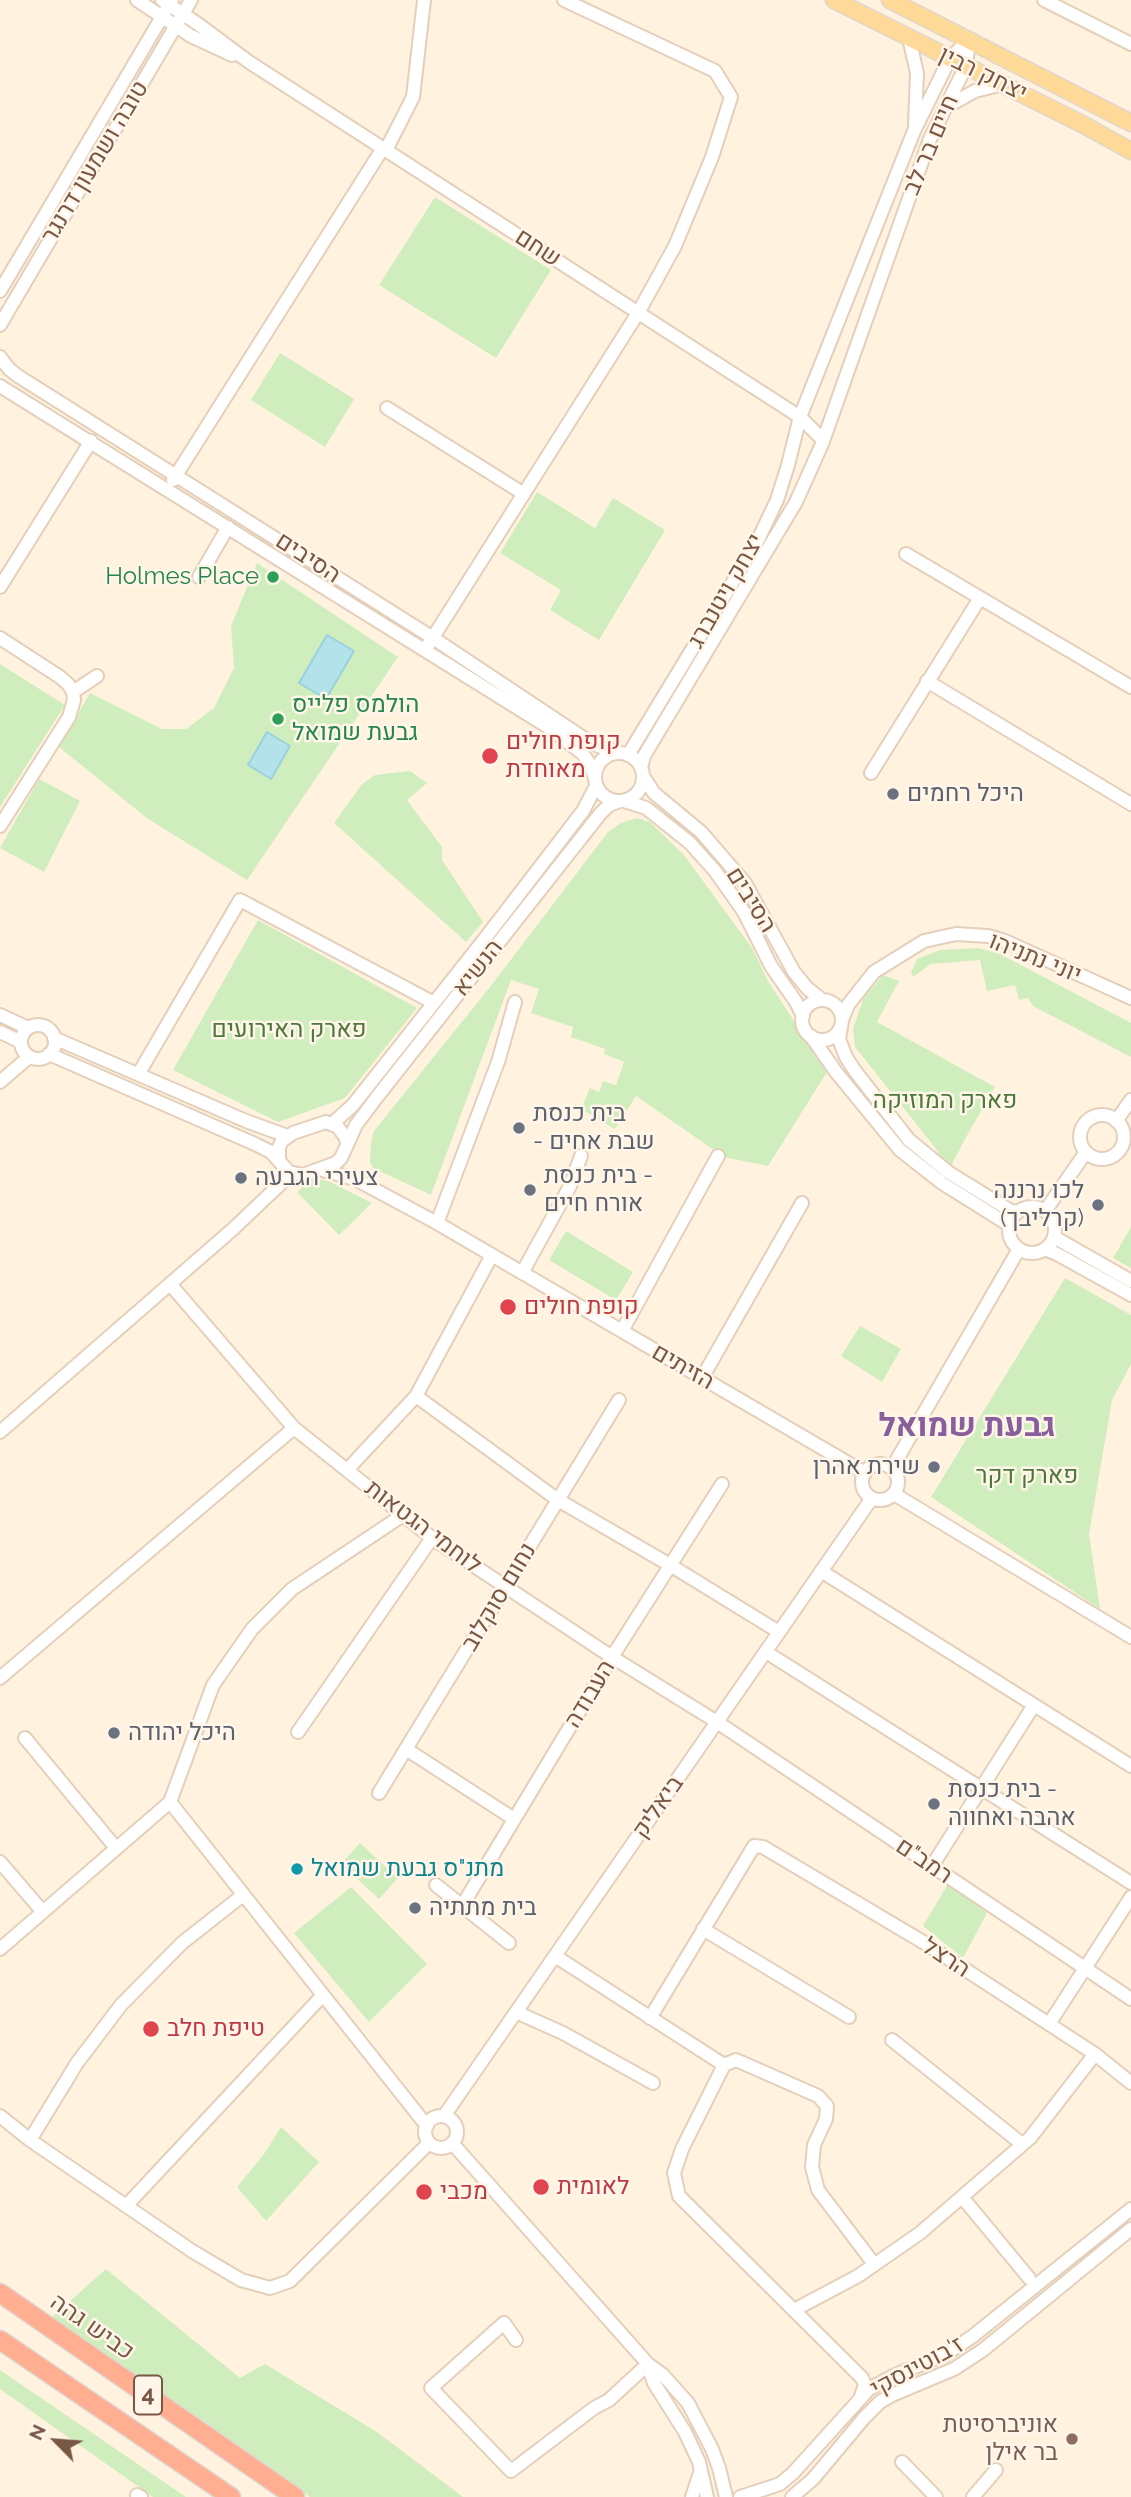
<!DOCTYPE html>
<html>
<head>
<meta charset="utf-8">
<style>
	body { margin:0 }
	#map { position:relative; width:1131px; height:2497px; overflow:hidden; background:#fff3e0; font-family:Raleway,sans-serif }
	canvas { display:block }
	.north { position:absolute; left:21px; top:2406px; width:70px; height:70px; -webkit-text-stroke:5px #fff6e9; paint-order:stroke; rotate:295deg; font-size:19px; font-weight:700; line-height:28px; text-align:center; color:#785745 }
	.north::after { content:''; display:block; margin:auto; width:24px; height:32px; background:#785745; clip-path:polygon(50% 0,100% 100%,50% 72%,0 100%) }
</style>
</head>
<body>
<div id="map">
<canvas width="1131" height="2497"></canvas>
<div class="north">N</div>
</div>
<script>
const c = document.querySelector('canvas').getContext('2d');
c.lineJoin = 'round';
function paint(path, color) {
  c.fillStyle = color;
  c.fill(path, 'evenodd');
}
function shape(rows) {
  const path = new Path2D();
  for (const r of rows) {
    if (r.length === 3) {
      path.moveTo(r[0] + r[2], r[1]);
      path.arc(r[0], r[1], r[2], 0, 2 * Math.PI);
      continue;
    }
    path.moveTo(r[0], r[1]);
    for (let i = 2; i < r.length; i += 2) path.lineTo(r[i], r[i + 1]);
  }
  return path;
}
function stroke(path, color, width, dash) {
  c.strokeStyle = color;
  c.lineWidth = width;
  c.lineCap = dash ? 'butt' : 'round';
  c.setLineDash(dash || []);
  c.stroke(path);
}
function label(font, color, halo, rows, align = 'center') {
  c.font = font + ' Raleway,Heebo,sans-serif';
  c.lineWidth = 5;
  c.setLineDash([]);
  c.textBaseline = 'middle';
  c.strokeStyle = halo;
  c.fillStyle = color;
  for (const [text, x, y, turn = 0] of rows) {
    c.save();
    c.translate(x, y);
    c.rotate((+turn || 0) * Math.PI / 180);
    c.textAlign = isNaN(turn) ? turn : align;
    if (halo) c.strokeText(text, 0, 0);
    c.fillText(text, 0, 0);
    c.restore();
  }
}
const green = shape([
	[435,197,551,270,496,358,379,285],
	[280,353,354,399,325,447,251,400],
	[537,492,595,528,613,498,665,530,599,640,550,610,561,590,500,553],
	[257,563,398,657,247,880,148,819,59,747,90,693,162,729,186,729,214,708,234,668,231,626],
	[0,664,65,705,0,807],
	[410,771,427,783,407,800,442,847,442,860,483,922,466,942,334,823,362,784,375,775],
	[39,779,80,801,44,872,0,848],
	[637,818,650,822,684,855,752,948,768,981,827,1072,768,1166,724,1157,636,1096,615,1129,581,1109,590,1088,599,1092,603,1081,616,1085,624,1062,604,1054,605,1049,571,1037,573,1027,531,1013,539,989,511,980,431,1195,373,1168,370,1162,371,1142,374,1131,490,987,608,832,621,823],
	[258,920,417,1008,345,1098,278,1122,173,1070],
	[978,948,1000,954,1131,1023,1131,1057,1033,1006,1028,998,1019,1000,1015,985,987,991,980,960,931,964,913,977,911,973,917,959,940,950],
	[883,975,899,981,877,1022,995,1087,965,1139,948,1172,937,1150,855,1047,853,1029,863,999],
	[313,1178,328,1181,372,1203,339,1235,297,1192],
	[1131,1227,1131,1268,1113,1258],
	[566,1231,633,1272,616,1300,549,1260],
	[1065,1278,1131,1315,1131,1364,1112,1400,1089,1534,1100,1609,931,1497],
	[860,1326,901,1349,882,1382,841,1356],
	[360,1843,398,1878,379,1899,341,1864],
	[948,1884,987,1913,963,1958,923,1926],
	[351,1887,427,1964,369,2022,294,1933],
	[281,2127,319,2162,266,2221,237,2187,264,2154],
	[106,2269,240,2378,265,2364,377,2432,463,2497,310,2497,50,2319],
	[0,2370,186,2497,153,2497,0,2389]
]);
const water = shape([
	[327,635,354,651,326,699,299,683,327,635],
	[267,732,290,746,271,779,248,765,267,732]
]);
const minor = shape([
	[137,0,191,36,232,55],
	[162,0,198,24,249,62,800,417,823,440],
	[1044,0,1131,44],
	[909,38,917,73,915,124],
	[948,106,975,91,1003,84],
	[386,150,413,97,424,0],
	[0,291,172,0],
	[0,325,191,0],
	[0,357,9,369,18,376,433,638,585,739,598,746,620,753],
	[0,386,548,727,583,754,591,766,595,778],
	[387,408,524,494],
	[173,480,383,148],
	[906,554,1131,687],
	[199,577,228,527],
	[0,587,91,441],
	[0,638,60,677,68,684,73,692,74,700,69,717,0,826],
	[425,650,638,313,675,246,712,157,731,97,715,71,564,0],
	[927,681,1131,804],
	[73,692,97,676],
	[619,777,24],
	[628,755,756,544,777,500,788,465,800,417,914,131,950,58,969,40],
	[641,768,644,756,796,502,822,444,930,139,966,66,969,40],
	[871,773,980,598],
	[643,776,654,793,701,832,745,883,794,972,807,988,822,1000],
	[624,801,646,808,655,815,690,843,715,871,744,912,771,966,796,1002,803,1016],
	[822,1020,20],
	[0,1015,28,1028],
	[842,1020,848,1005,874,972,924,941,956,934,988,936,1005,941,1131,998],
	[38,1042,17],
	[841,1027,839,1039,846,1057,855,1071,909,1140,948,1172,1011,1211,1018,1212],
	[0,1032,21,1042],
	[811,1036,836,1072,900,1150,942,1183,1009,1225],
	[54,1038,246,1121,287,1136],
	[49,1054,255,1144,271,1152,279,1161],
	[139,1073,240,900,434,1003],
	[0,1082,29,1057],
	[1102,1137,22],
	[1116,1121,1131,1100],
	[326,1122,338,1127,346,1138,347,1145,341,1158,336,1163,303,1175,289,1172,279,1161,279,1147,282,1141,293,1133,326,1122],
	[332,1124,353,1105,483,941,583,811,596,786],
	[347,1145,356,1125,377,1097,600,814,609,805,620,801],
	[319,1169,355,1179,437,1223,865,1473],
	[1032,1230,23],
	[1045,1211,1086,1152],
	[437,1223,498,1062,515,1002],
	[1054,1237,1131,1281],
	[1045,1249,1057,1254,1131,1295],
	[522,1273,570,1186,581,1156],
	[170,1284,294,1428,432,1538,612,1657,717,1722,1131,1999],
	[622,1331,718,1156],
	[702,1378,802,1203],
	[416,1396,558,1500,670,1565,779,1632],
	[0,1432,233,1229,292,1173],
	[880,1482,18],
	[892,1468,1019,1249],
	[347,1470,416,1396,492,1255],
	[894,1494,1131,1637],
	[821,1571,1131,1766],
	[766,1652,1131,1883],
	[0,1678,294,1428],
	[298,1732,432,1538],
	[25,1738,116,1848],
	[406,1749,514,1819],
	[379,1793,619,1400],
	[170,1802,427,2126],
	[0,1862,43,1912],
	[932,1866,1034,1705],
	[436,1885,509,1943],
	[462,1906,612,1657,722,1484],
	[703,1929,849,2017],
	[0,1949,170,1802,213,1685,252,1629,292,1589,403,1515],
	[555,1956,724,2065],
	[516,2012,563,2033,653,2083],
	[650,2018,754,1846,763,1847,923,1942,1095,2054,1131,2083],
	[1049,2024,1131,1897],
	[892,2040,1022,2144],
	[724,2065,682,2149,674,2173,679,2196,862,2378,865,2385,861,2396],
	[724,2065,736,2060,818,2096,827,2106,826,2119,814,2145,812,2167,818,2190,874,2264],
	[441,2132,16],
	[0,2116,30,2140,192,2251,241,2280,270,2288,290,2281,429,2143],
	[444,2116,872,1498],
	[30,2140,77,2063,121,2005,182,1943,243,1895],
	[453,2144,648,2364,663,2375,688,2403,712,2449,719,2468,726,2497],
	[962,2197,1029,2278],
	[127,2205,323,1995],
	[794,2310,858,2276,920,2233,1030,2138,1095,2054],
	[516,2340,504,2323,431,2388,511,2471,594,2408,609,2400,648,2364],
	[648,2365,654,2383,685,2432,699,2462,707,2497],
	[902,2462,936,2497],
	[137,2495,141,2497],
	[692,2497,700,2473],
	[740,2497,780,2484,793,2473,869,2389,893,2376,946,2354,973,2336,1131,2209],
	[792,2497,813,2479,864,2418,880,2402,892,2395,954,2369,983,2350,1131,2229],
	[973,2497,996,2470]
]);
const major = shape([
	[834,0,1082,124,1131,151],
	[890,0,1131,123]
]);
const highway = shape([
	[0,2293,295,2497],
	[0,2340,231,2497]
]);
const markers = [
	[273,577,7,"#2e9e5b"],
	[278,719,7,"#2e9e5b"],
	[490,756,9,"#e0444e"],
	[893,794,7,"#6b7280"],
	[519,1128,7,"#6b7280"],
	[241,1178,7,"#6b7280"],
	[530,1190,7,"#6b7280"],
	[1098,1205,7,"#6b7280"],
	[508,1307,9,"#e0444e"],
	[934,1467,7,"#6b7280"],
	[114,1733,7,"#6b7280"],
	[934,1804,7,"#6b7280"],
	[297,1869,7,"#0f9aa8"],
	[415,1908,7,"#6b7280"],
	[151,2029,9,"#e0444e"],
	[541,2187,9,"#e0444e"],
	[424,2192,9,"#e0444e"],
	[1072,2439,7,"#8d6e63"]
];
const shields = [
	[148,2395,28]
];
const shieldNames = [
	["4",148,2395]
];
const streetNames = [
	["יצחק רבין",983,74,26],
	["חיים בר לב",931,145,-67],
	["טובה ושמעון דרנגר",95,162,-59],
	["שחם",538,248,33],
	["הסיבים",308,558,33],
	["יצחק ויטנברג",726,591,-60],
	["הסיבים",751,900,58],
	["יוני נתניהו",1035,958,22],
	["הנשיא",478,968,-52],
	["הזיתים",683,1367,30],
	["לוחמי הגטאות",423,1527,37],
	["נחום סוקלוב",499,1597,-59],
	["העבודה",590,1694,-59],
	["ביאליק",658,1807,-55],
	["רמב\"ם",924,1861,34],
	["הרצל",946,1958,33],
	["כביש גהה",92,2327,35],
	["ז'בוטינסקי",917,2367,-28]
];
const leisureNames = [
	["Holmes Place",259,577],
	["הולמס פלייס",292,705,"left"],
	["גבעת שמואל",292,733,"left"]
];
const healthNames = [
	["קופת חולים",506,742],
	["מאוחדת",506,770],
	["קופת חולים",524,1307],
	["טיפת חלב",167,2029],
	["לאומית",557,2187],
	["מכבי",440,2192]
];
const worshipNames = [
	["היכל רחמים",907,794],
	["בית כנסת",533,1114],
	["- שבת אחים",533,1142],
	["בית כנסת -",544,1176],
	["אורח חיים",544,1204],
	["צעירי הגבעה",255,1178],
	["לכו נרננה",1084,1191,"right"],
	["(קרליבך)",1084,1219,"right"],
	["שירת אהרן",920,1467,"right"],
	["היכל יהודה",128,1733],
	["בית כנסת -",948,1790],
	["אהבה ואחווה",948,1818],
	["בית מתתיה",429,1908]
];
const parkNames = [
	["פארק האירועים",289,1030],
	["פארק המוזיקה",945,1101],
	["פארק דקר",1027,1476]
];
const cultureNames = [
	["מתנ\"ס גבעת שמואל",311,1869]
];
const educationNames = [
	["אוניברסיטת",1058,2425],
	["בר אילן",1058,2453]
];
const districtNames = [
	["גבעת שמואל",967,1426]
];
paint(green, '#d0edbd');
paint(water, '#b3e2ea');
stroke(water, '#98d2dd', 2);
stroke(minor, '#e4cfbb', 16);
stroke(major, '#dfd7d2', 19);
stroke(highway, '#dfd7d2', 21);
stroke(minor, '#fff', 12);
stroke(major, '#ffd997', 16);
stroke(highway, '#ffae91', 18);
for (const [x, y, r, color] of markers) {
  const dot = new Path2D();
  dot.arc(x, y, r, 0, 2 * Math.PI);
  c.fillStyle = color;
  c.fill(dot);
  stroke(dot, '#fff6e9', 2.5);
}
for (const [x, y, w] of shields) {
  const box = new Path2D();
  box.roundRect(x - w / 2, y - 19.5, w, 39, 5);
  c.fillStyle = '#fff6e9';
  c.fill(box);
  stroke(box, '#785745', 2);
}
label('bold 23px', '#785745', null, shieldNames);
label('24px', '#785745', '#fff6e9', streetNames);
label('24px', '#27864d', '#fff6e9', leisureNames, 'right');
label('24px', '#be3a42', '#fff6e9', healthNames, 'left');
label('24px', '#5b616d', '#fff6e9', worshipNames, 'left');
label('24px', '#4c7939', '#fff6e9', parkNames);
label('24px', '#0d838f', '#fff6e9', cultureNames, 'left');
label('24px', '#785e54', '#fff6e9', educationNames, 'right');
label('bold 32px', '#885f9c', '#fff6e9', districtNames);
</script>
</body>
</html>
